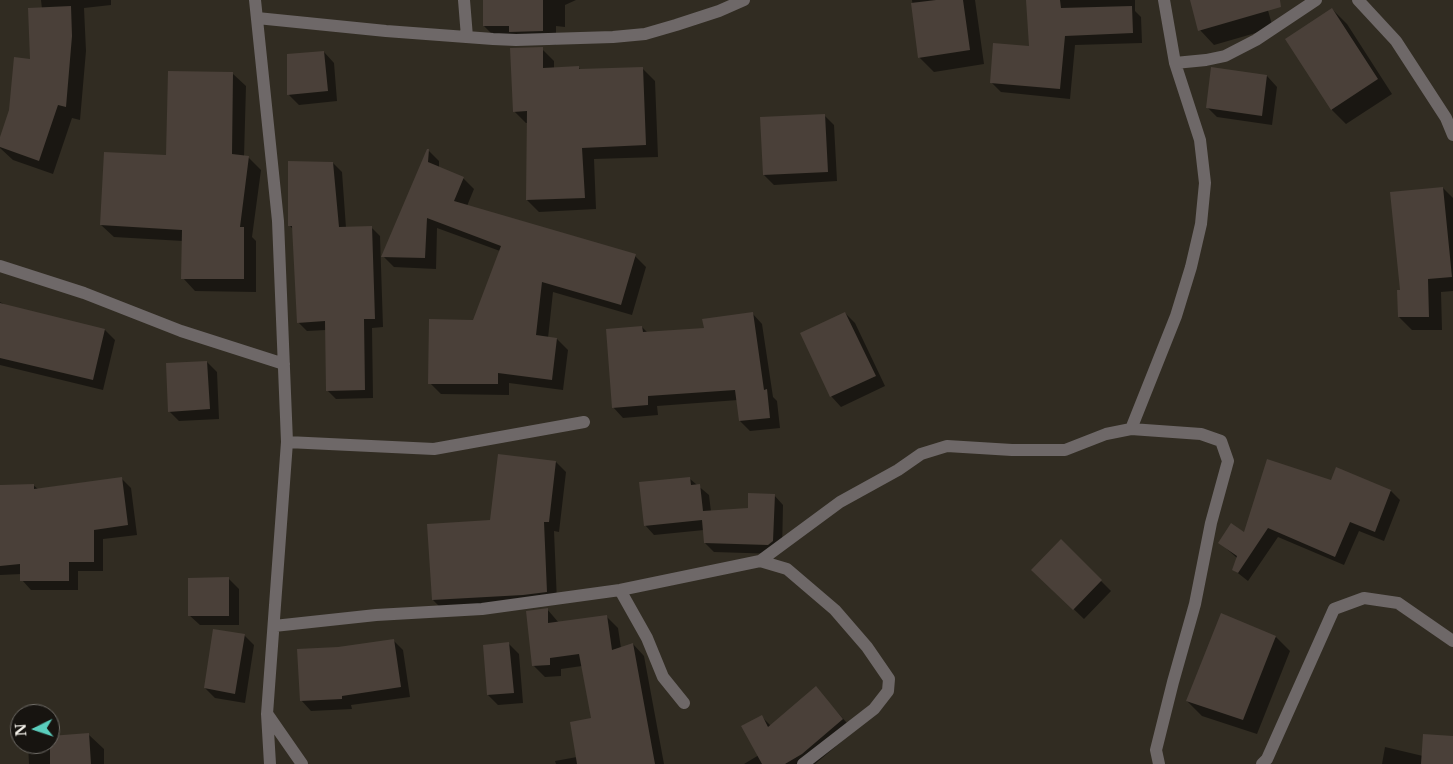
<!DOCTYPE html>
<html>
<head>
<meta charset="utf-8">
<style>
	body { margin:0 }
	#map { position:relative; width:1453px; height:764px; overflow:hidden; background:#312c22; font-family:"Libre Baskerville",serif }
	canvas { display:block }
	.north { position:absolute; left:10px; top:704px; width:50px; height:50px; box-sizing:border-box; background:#171410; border:1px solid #706d68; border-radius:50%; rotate:266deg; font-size:14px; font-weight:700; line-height:20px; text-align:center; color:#f6f3ec }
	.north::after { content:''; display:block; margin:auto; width:18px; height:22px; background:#5acebd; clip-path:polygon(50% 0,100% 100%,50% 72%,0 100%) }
</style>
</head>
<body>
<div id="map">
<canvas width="1453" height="764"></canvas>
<div class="north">N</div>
</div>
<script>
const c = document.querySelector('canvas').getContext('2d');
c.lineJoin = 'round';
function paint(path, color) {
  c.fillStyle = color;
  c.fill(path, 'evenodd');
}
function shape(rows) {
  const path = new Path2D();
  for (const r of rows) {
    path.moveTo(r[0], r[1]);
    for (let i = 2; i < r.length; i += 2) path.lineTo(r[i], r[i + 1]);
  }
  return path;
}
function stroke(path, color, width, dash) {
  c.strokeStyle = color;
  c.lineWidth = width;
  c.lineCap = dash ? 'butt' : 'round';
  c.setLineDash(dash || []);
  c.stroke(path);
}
const shadow = shape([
	[41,0,111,0,111,5,84,8,86,51,80,120,72,118,53,174,13,160,0,148,0,141,31,60,42,9],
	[484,0,576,0,565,5,565,27,556,26,556,45,498,40,484,26],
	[912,0,975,0,984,64,934,72,919,57],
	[1027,0,1135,0,1135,11,1141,17,1142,43,1075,45,1070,99,1001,92,991,82,1031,48],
	[1191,0,1265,0,1273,28,1214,45,1200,30],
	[1332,9,1347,24,1392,94,1346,124,1332,110],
	[542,49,554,61,554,68,578,67,582,71,643,69,655,81,658,157,594,159,596,209,539,212,527,200,528,123,526,123,514,111],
	[324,52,334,63,337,101,299,105,289,95],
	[233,74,246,86,244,157,248,157,261,170,252,237,256,241,256,292,195,291,183,278,183,241,114,237,101,225,168,156],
	[1267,76,1277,87,1272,125,1217,117,1207,107],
	[824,115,834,125,837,181,774,185,764,175],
	[428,150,439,161,439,168,463,178,474,189,467,206,635,256,646,267,632,315,553,292,548,338,557,339,568,350,563,390,509,383,509,395,441,394,430,383,474,321,500,251,437,228,436,269,394,267,383,256],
	[333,163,342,172,346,228,371,227,380,236,383,327,372,328,373,398,336,399,327,390,326,330,307,331,298,322,293,229,289,225],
	[1443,188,1453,198,1453,291,1441,292,1442,330,1412,330,1399,317,1401,291],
	[0,302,7,306,105,330,115,340,103,390,0,365],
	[752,313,762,324,773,397,777,401,780,428,750,431,740,421,738,400,657,406,658,415,623,418,613,407,642,327,648,333,705,329],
	[845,313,855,323,885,386,841,407,831,396],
	[207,362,217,372,219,419,179,421,169,411],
	[556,462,566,472,559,532,554,531,557,602,443,610,433,600],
	[121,478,131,488,137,535,103,539,103,571,78,571,78,590,31,590,22,580,22,574,0,575,0,506,33,485,38,489],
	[690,479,709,495,711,512,749,509,774,495,783,505,782,551,778,554,714,552,705,543,704,530,654,535,645,525],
	[1332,482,1391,491,1400,500,1384,541,1359,531,1344,565,1278,537,1248,581,1234,570,1237,558,1220,543,1245,534],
	[1061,541,1111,591,1084,619,1033,570],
	[228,578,239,589,239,625,200,625,189,615],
	[547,609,559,623,606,616,618,628,621,648,633,644,644,656,664,764,556,764,555,761,577,757,592,719,582,666,561,669,561,676,545,677,534,666],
	[244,635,254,645,245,703,215,698,205,688],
	[1276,637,1290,651,1257,734,1202,716,1187,701],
	[393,640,403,650,410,697,351,705,352,709,311,711,301,700,338,648],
	[509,644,519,654,523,703,498,705,488,695],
	[816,688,854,731,815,764,744,764,759,755,762,717,771,726],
	[89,735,104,749,104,764,29,764,28,744,50,744,50,737],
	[1453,737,1453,764,1382,764,1385,747,1423,756]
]);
const building = shape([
	[483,0,543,0,543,31,509,32,509,26,483,26],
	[936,0,963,0,970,50,918,58,911,3],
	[1026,0,1060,0,1061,8,1132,6,1133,33,1065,36,1060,89,990,83,993,43,1029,46],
	[1190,0,1280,0,1281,7,1198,31],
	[71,6,72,36,66,107,58,105,39,161,0,147,0,137,9,110,14,57,30,59,28,8],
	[1332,8,1378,79,1331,110,1285,39],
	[543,47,543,68,579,66,579,69,643,67,646,145,582,148,585,198,526,200,527,111,513,112,510,48],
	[324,51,328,91,287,95,287,54],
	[1211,67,1267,75,1262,116,1206,108],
	[168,71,233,72,232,154,249,156,240,227,244,227,244,279,181,279,182,230,100,225,104,152,166,155],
	[825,114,828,172,763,175,760,117],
	[427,149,429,149,428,162,464,177,454,201,636,254,621,305,542,282,536,335,557,338,552,380,498,373,498,384,428,384,429,319,473,320,501,246,427,218,425,258,381,257],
	[288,161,333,162,339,227,372,226,375,319,364,319,365,390,326,391,325,321,297,323,292,226,288,226],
	[1443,187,1452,277,1428,279,1429,317,1398,317,1397,290,1400,290,1390,192],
	[0,303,105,329,93,380,0,358],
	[753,312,764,390,767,389,770,418,739,421,735,390,648,396,648,405,612,408,606,329,642,326,643,332,704,328,702,319],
	[845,312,876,376,830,397,800,333],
	[207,361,210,409,168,412,166,363],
	[498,454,556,461,549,522,544,522,547,592,523,595,432,600,427,524,490,520],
	[1267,459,1331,480,1336,467,1391,490,1375,532,1350,522,1335,557,1268,528,1238,573,1232,570,1237,556,1218,543,1231,523,1244,532],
	[122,477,128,525,94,530,94,562,69,562,69,581,20,581,20,564,0,566,0,485,34,484,34,489],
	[690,477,691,485,700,484,703,511,748,508,748,493,775,494,773,541,768,545,704,543,702,520,644,526,639,482],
	[1061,539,1102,580,1073,610,1031,570],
	[229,577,229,616,188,616,188,578],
	[548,608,548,623,607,615,612,650,633,643,655,764,577,764,570,722,591,718,579,654,550,658,550,665,532,666,526,611],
	[1221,613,1276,636,1243,720,1186,701],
	[213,629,245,634,235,694,204,688],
	[394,639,401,687,342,696,342,699,300,701,297,649,338,647],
	[509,642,514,693,487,695,483,645],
	[816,686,843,719,802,754,785,764,762,764,741,726,762,715,768,727],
	[89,733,91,764,50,764,50,736],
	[1423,734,1453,736,1453,764,1421,764]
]);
const minor = shape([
	[255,0,278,221,287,442,267,714,270,764],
	[464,0,467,37],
	[1358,0,1396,41,1446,118,1453,135],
	[257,18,386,31,493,39,516,40,613,37,645,34,676,25,719,11,744,0],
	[1175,63,1206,60,1225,56,1256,40,1316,0],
	[0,266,84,293,181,331,284,364],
	[1131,429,1176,316,1191,267,1201,224,1205,183,1200,140,1175,63,1164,0],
	[287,442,434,449,584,422],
	[760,561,787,569,835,610,867,647,889,679,888,691,874,709,803,764],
	[620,590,647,638,663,677,684,703],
	[274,626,376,615,482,609,620,590,760,561,840,502,898,470,921,454,947,446,1012,450,1065,450,1106,434,1131,429,1201,434,1221,441,1228,461,1211,523,1195,604,1173,682,1156,750,1159,764],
	[268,715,302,764],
	[1262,764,1267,759,1334,609,1364,598,1398,603,1453,641]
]);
paint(shadow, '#0007');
paint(building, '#4a4039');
stroke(minor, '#6e6868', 12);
</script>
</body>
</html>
